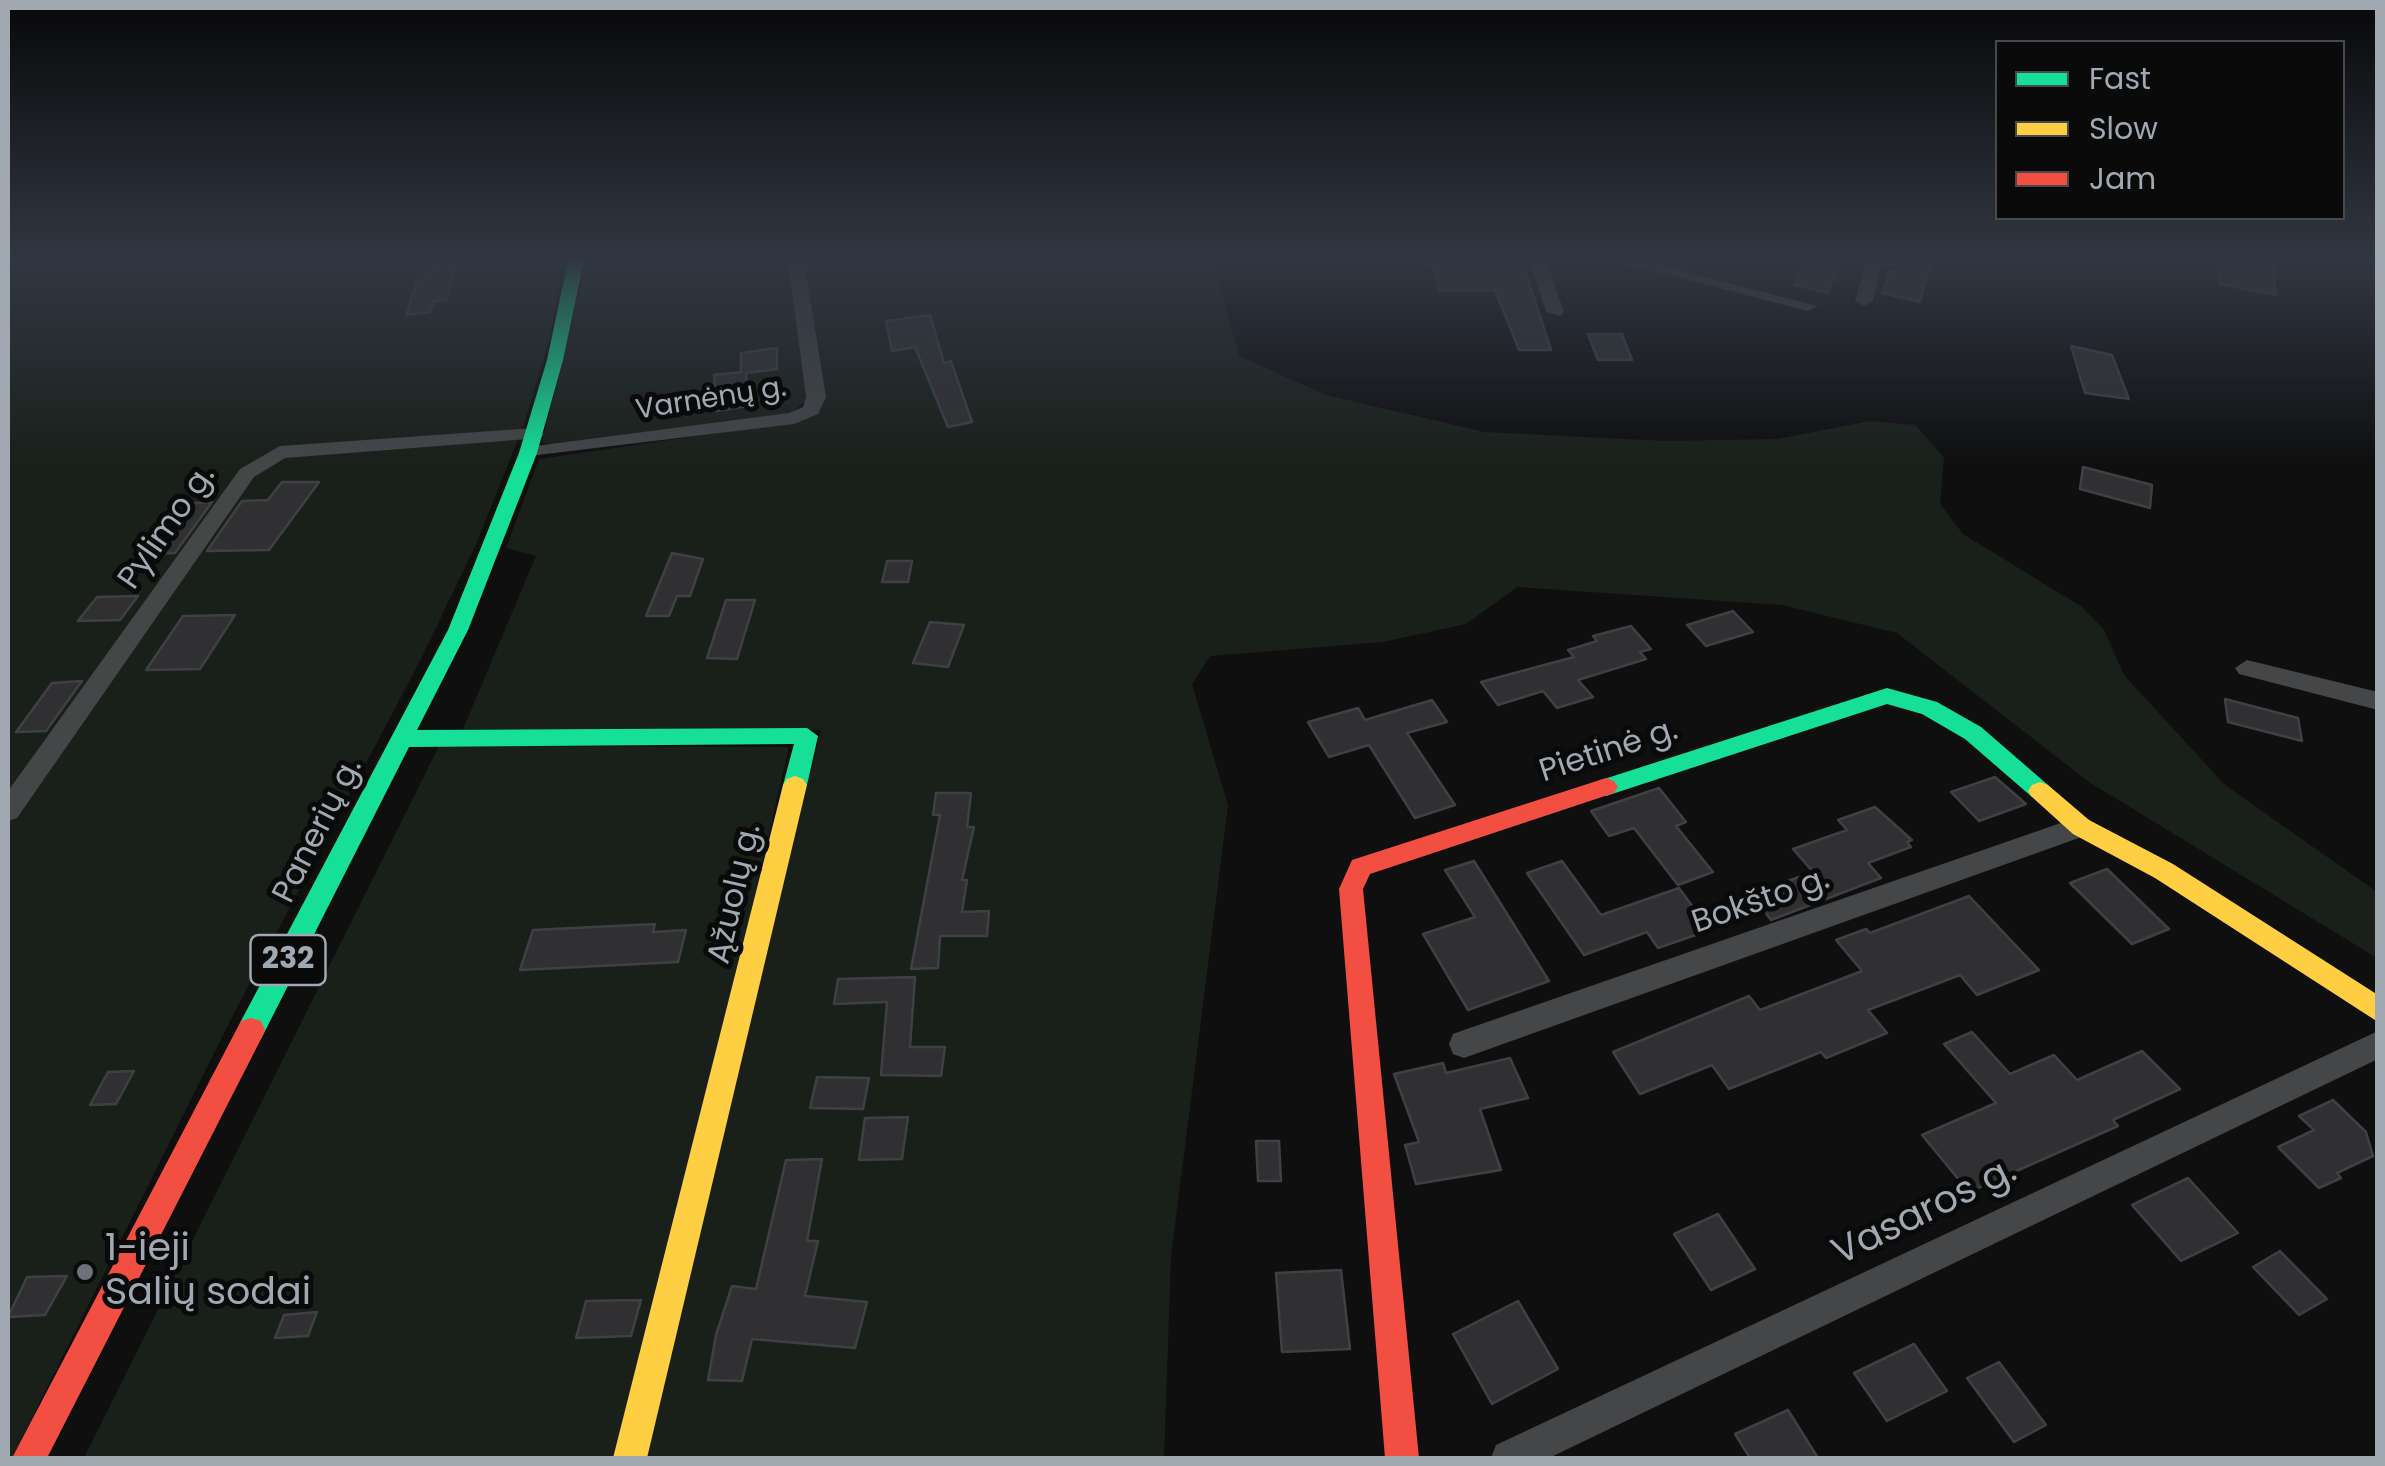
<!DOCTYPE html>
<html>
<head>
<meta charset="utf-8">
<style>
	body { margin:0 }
	#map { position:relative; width:2385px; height:1466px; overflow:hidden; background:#0f0f10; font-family:Poppins,sans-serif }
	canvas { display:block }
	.frame { position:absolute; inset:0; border:10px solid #a0a8b1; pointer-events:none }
	.legend { position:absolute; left:1995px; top:40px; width:350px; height:180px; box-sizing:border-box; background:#0a0a0b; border:2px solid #46494d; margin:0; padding:12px 18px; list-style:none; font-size:30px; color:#a0a8b1 }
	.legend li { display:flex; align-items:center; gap:20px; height:50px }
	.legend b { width:50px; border:2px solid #46494d }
</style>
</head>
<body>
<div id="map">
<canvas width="2385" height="1466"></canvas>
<div class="frame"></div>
<ul class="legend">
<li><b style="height:12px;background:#16e098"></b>Fast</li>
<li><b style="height:12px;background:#ffcf43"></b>Slow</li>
<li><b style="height:12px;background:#f24e42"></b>Jam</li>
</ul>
</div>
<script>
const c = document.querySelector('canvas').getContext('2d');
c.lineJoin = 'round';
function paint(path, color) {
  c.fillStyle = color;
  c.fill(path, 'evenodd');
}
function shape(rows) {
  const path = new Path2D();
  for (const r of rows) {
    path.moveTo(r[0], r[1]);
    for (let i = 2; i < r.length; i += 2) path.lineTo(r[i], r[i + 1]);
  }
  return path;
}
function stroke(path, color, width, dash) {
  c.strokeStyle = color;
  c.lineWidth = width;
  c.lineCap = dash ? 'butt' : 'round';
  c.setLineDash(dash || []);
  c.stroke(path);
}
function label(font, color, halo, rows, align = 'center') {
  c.font = font + ' Poppins,sans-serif';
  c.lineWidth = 10;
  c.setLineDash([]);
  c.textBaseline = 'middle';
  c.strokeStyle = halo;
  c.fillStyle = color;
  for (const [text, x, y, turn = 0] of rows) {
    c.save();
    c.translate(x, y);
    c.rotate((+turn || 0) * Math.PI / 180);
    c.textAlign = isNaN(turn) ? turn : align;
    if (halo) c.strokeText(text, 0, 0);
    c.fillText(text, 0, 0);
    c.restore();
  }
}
const green = shape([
	[8,261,562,261,551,333,524,425,477,542,421,659,233,1015,12,1458,8,1458],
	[587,261,790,261,809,397,791,414,563,445,542,443],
	[802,261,1213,261,1239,356,1326,395,1484,432,1665,441,1778,439,1870,421,1915,425,1944,457,1940,504,1963,534,2082,607,2104,630,2124,675,2225,785,2377,892,2377,958,2089,782,1897,633,1782,605,1517,587,1466,624,1383,642,1210,656,1192,684,1228,805,1171,1257,1164,1458,642,1458,821,730,463,729,536,556,506,548,539,459,795,422,821,399],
	[439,746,789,747,629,1442,619,1458,84,1458]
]);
const building = shape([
	[434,261,456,261,447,300,433,302,430,312,406,315,419,275,431,274,434,261],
	[1805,261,1840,261,1827,293,1794,285,1805,261],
	[1903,261,1931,261,1920,302,1882,293,1890,271,1899,272,1903,261],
	[2217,261,2273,267,2276,295,2219,284,2217,261],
	[1523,264,1551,350,1519,350,1495,290,1439,291,1432,265,1523,264],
	[930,315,944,363,951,361,972,422,948,427,915,347,892,351,886,321,930,315],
	[1588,334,1622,334,1632,360,1598,360,1588,334],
	[2071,346,2112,355,2129,399,2085,393,2071,346],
	[777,348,777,369,746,373,748,406,716,411,714,375,741,372,741,353,777,348],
	[2083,467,2152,485,2150,508,2080,489,2083,467],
	[282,482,319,482,269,550,207,551,242,501,268,500,282,482],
	[212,502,175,553,140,555,158,528,176,527,193,503,212,502],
	[672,553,703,559,690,596,677,596,669,616,646,616,672,553],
	[887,561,912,561,908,582,882,582,887,561],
	[138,596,120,620,78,621,97,597,138,596],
	[726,600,755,600,737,659,707,658,726,600],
	[1733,611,1753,632,1706,646,1687,625,1733,611],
	[235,615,200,669,146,670,183,616,235,615],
	[930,622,964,625,948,667,913,663,930,622],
	[1631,626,1651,649,1640,652,1646,659,1578,680,1593,697,1557,708,1543,691,1498,705,1481,682,1574,657,1568,650,1597,641,1593,636,1631,626],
	[82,681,46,731,16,732,52,683,82,681],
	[2225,699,2298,718,2302,741,2228,722,2225,699],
	[1432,700,1447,722,1407,733,1455,805,1415,818,1369,745,1329,757,1308,722,1358,708,1365,720,1432,700],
	[1995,777,2026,804,1979,821,1951,792,1995,777],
	[1659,788,1686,822,1676,826,1713,872,1678,885,1634,828,1609,836,1591,811,1659,788],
	[936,793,971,793,967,827,974,827,962,880,967,880,962,912,989,911,987,936,940,936,938,968,911,969,940,815,933,815,936,793],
	[1875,807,1912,840,1907,842,1911,847,1868,863,1881,878,1771,920,1751,894,1813,872,1793,849,1847,830,1838,820,1875,807],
	[1474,861,1549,981,1468,1010,1423,934,1475,917,1445,870,1474,861],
	[1562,861,1601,915,1679,888,1710,930,1658,948,1647,932,1584,955,1527,873,1562,861],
	[2107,869,2169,929,2132,944,2070,883,2107,869],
	[1969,896,2039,970,1977,995,1960,975,1868,1010,1887,1033,1826,1058,1821,1052,1729,1089,1712,1065,1640,1094,1613,1052,1749,996,1760,1010,1862,971,1836,940,1866,929,1870,933,1969,896],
	[655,924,653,932,686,930,678,962,520,970,533,930,655,924],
	[915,977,910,1047,945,1047,941,1076,881,1075,887,1002,834,1004,838,979,915,977],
	[1972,1032,2010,1074,2054,1055,2077,1080,2142,1051,2180,1089,2113,1120,2118,1126,1969,1192,1922,1135,1996,1103,1944,1044,1972,1032],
	[1510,1058,1528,1098,1480,1109,1501,1170,1416,1184,1405,1145,1419,1142,1394,1074,1443,1063,1446,1073,1510,1058],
	[134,1071,116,1104,90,1105,108,1072,134,1071],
	[817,1077,869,1078,863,1109,810,1108,817,1077],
	[2333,1100,2366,1132,2373,1156,2337,1173,2341,1178,2319,1188,2278,1147,2314,1130,2299,1116,2333,1100],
	[908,1117,902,1159,859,1160,865,1118,908,1117],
	[1256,1141,1279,1141,1281,1181,1258,1181,1256,1141],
	[822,1159,807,1241,818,1241,805,1296,867,1302,855,1348,752,1339,742,1381,708,1380,716,1335,732,1286,756,1289,786,1160,822,1159],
	[2188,1178,2238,1233,2181,1261,2132,1205,2188,1178],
	[1718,1214,1755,1269,1711,1290,1674,1234,1718,1214],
	[2280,1251,2327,1299,2299,1315,2253,1267,2280,1251],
	[1341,1270,1350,1349,1282,1352,1276,1273,1341,1270],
	[67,1276,45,1315,8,1317,27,1277,67,1276],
	[641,1300,631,1336,576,1338,586,1301,641,1300],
	[1518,1301,1558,1369,1492,1404,1453,1334,1518,1301],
	[317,1312,308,1336,275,1338,284,1315,317,1312],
	[1914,1344,1947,1391,1887,1421,1854,1373,1914,1344],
	[1999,1362,2046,1425,2014,1442,1967,1378,1999,1362],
	[1788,1410,1818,1458,1750,1458,1735,1434,1788,1410]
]);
const street = shape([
	[788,261,804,261,826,397,818,414,794,424,521,457,521,449,528,447,789,413,803,407,806,397,788,261],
	[1530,261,1546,261,1564,312,1561,316,1546,312,1530,261],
	[1615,261,1644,261,1817,306,1808,311,1615,261],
	[1866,261,1882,261,1873,301,1864,306,1855,301,1866,261],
	[534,428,544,434,541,438,285,458,254,477,17,818,8,821,8,791,240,469,280,446,534,428],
	[2247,660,2378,692,2378,710,2239,674,2235,668,2247,660],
	[2081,816,2090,820,2094,827,2090,834,1464,1058,1453,1054,1449,1044,1453,1034,1464,1030,2081,816],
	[2378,1031,2378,1059,1549,1458,1491,1458,1496,1445,2378,1031]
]);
const fast = shape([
	[568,261,584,261,563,360,537,453,468,630,417,730,807,728,818,736,807,785,803,791,795,794,787,791,783,785,794,744,409,747,261,1039,251,1042,241,1039,237,1030,241,1021,448,630,519,453,547,360,568,261],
	[1887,688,1937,702,1981,727,2048,785,2052,791,2048,797,2032,797,1965,739,1922,714,1887,704,1606,796,1598,793,1594,787,1598,781,1887,688]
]);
const slow = shape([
	[795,776,803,779,807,785,647,1458,613,1458,783,785,787,779,795,776],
	[2040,782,2048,785,2089,820,2173,864,2378,995,2378,1022,2155,878,2073,834,2032,797,2028,791,2032,785,2040,782]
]);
const jam = shape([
	[1606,778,1614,781,1618,787,1614,793,1370,874,1363,889,1419,1458,1385,1458,1339,889,1352,860,1606,778],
	[251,1018,261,1021,265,1030,261,1039,47,1458,12,1458,241,1021,251,1018]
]);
const markers = [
	[85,1272,10,"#6d7279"]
];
const farStreetnames = [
	["Varnėnų g.",711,400,-9]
];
const shields = [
	[288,960,75]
];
const shieldNames = [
	["232",288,960]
];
const streetNames = [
	["Pylimo g.",168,528,-55],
	["Pietinė g.",1609,752,-18],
	["Panerių g.",319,831,-63],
	["Ąžuolų g.",736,894,-77],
	["Bokšto g.",1761,902,-19]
];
const nearStreetnames = [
	["Vasaros g.",1925,1213,-26]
];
const nearPoinames = [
	["1-ieji",105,1250],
	["Salių sodai",105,1294]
];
paint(green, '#19201a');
paint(building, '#303032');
stroke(building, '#3e4044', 2.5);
paint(street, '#444648');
paint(fast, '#16e098');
paint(slow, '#ffcf43');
paint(jam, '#f24e42');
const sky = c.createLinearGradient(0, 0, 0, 466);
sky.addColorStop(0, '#080809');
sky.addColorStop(0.56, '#313742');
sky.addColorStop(1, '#31374200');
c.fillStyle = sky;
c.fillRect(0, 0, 2385, 466);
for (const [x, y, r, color] of markers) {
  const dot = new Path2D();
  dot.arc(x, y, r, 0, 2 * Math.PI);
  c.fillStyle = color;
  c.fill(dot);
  stroke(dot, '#0a0a0b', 4);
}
label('28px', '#a0a8b1', '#0a0a0b', farStreetnames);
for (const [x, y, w] of shields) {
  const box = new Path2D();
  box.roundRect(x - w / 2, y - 25, w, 50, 8);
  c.fillStyle = '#0a0a0b';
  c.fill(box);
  stroke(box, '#a0a8b1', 2.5);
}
label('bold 30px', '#a0a8b1', null, shieldNames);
label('32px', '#a0a8b1', '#0a0a0b', streetNames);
label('38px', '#a0a8b1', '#0a0a0b', nearStreetnames);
label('38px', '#a0a8b1', '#0a0a0b', nearPoinames, 'left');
</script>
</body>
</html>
